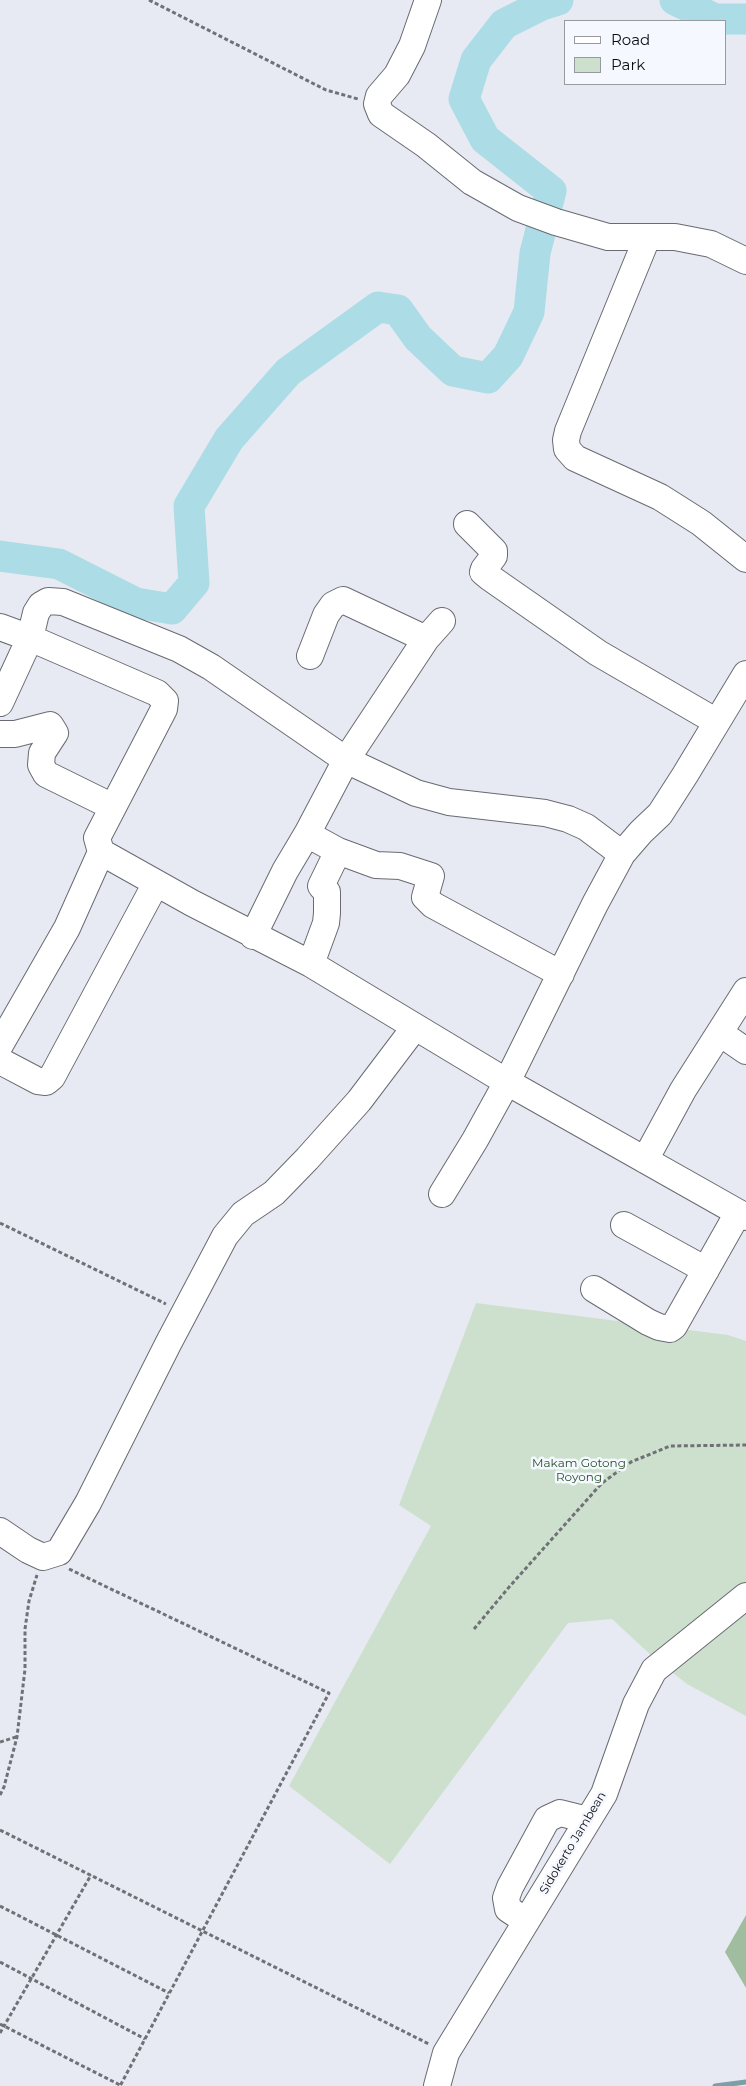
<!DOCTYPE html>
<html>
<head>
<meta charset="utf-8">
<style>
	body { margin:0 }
	#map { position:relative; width:746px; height:2086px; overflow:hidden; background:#e7eaf2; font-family:Montserrat,sans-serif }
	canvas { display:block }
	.legend { position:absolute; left:564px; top:20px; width:162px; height:65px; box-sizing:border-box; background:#f5f8fe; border:1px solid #989a9f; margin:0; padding:6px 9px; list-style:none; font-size:15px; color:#0c0d10 }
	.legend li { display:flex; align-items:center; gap:10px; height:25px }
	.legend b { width:25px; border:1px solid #989a9f }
</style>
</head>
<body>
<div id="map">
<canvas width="746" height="2086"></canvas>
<ul class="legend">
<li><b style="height:6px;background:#fff"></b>Road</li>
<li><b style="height:14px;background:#cde0cd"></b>Park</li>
</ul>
</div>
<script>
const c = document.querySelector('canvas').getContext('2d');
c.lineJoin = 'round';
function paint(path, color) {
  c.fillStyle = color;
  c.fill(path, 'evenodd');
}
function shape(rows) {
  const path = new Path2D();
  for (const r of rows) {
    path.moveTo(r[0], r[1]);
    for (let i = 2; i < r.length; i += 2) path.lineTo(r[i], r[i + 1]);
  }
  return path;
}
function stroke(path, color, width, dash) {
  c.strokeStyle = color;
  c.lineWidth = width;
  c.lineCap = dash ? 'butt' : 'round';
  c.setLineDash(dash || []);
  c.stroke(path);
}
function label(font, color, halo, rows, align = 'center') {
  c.font = font + ' Montserrat,sans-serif';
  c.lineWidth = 5;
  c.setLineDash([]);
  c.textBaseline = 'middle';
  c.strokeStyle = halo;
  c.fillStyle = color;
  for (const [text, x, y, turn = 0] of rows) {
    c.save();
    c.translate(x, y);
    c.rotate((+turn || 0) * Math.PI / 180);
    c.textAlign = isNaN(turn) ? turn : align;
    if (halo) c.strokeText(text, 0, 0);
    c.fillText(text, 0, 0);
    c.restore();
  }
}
const green = shape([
	[476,1303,728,1335,746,1341,746,1583,726,1598,746,1611,746,1716,687,1684,653,1657,612,1619,568,1623,390,1864,289,1786,431,1526,399,1505]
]);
const forest = shape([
	[746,1915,746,1988,725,1952]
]);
const stream = shape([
	[715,2086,746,2082]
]);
const river = shape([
	[675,0,715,19,746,19],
	[0,556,59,564,136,603,172,609,194,583,189,506,229,439,288,372,378,307,398,310,418,338,453,371,488,378,508,356,529,312,535,253,551,191,485,139,464,99,476,60,504,24,542,5,558,0]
]);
const path = shape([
	[149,0,326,90,358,99],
	[0,1223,166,1304],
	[69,1569,329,1693,120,2086],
	[474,1629,510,1586,602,1483,631,1462,670,1446,746,1445],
	[0,1742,16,1737],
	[0,1795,4,1787,17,1737,25,1669,25,1629,29,1601,37,1575],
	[0,1830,429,2044],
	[0,1906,169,1993],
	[0,1962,145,2039],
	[0,2024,120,2085],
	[0,2033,91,1875]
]);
const minor = shape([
	[428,0,412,46,397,75,379,96,377,104,381,114,426,145,472,182,518,208,556,222,608,237,675,237,711,244,746,261],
	[647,238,568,431,566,440,567,449,575,458,660,497,701,523,746,559],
	[467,524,494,551,494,556,484,569,483,572,489,577,598,653,717,722],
	[0,627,30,638,157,693,165,701,164,709,97,838,101,852,192,903,311,964,507,1082,746,1217],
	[310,656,326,615,333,605,343,600,426,639],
	[0,703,30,638,36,613,41,605,48,601,63,602,179,649,211,667,346,760,416,793,449,802,545,813,568,819,586,827,622,854],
	[0,734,15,734,50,725,55,733,42,753,41,765,46,774,113,807],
	[307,834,338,851,376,865,400,866,431,876,425,897,433,905,561,974],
	[253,936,285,871,307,834,346,760,426,639,442,621],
	[311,964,326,923,327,913,327,892,321,886,338,851],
	[720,1033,746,1051],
	[0,1045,67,928,101,852],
	[0,1061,38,1081,46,1082,52,1077,156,883],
	[645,1160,683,1090,746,991],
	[442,1194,475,1140,507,1082,595,904,622,854,641,832,660,814,685,775,746,674],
	[624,1225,706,1270],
	[594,1289,648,1322,659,1327,670,1329,674,1326,738,1213],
	[0,1531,28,1550,43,1557,59,1552,88,1503,168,1344,225,1236,243,1214,274,1193,307,1159,359,1101,415,1027],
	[526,1921,508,1909,506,1898,510,1887,547,1819,560,1813,588,1820],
	[437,2086,446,2053,604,1794,636,1704,654,1670,746,1596]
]);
const parkNames = [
	["Makam Gotong",579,1463],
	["Royong",579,1477]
];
const streetNames = [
	["Sidokerto Jambean",573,1843,-59]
];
paint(green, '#cde0cd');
paint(forest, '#a0bd9f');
stroke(stream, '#7c9ea6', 5);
stroke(river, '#acdce6', 31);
stroke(minor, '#686b72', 28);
stroke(path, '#6f7176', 3, [4, 2.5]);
stroke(minor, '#fff', 26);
label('12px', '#285128', '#f5f8fe', parkNames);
label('12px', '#0c0d10', '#f5f8fe', streetNames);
</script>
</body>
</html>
